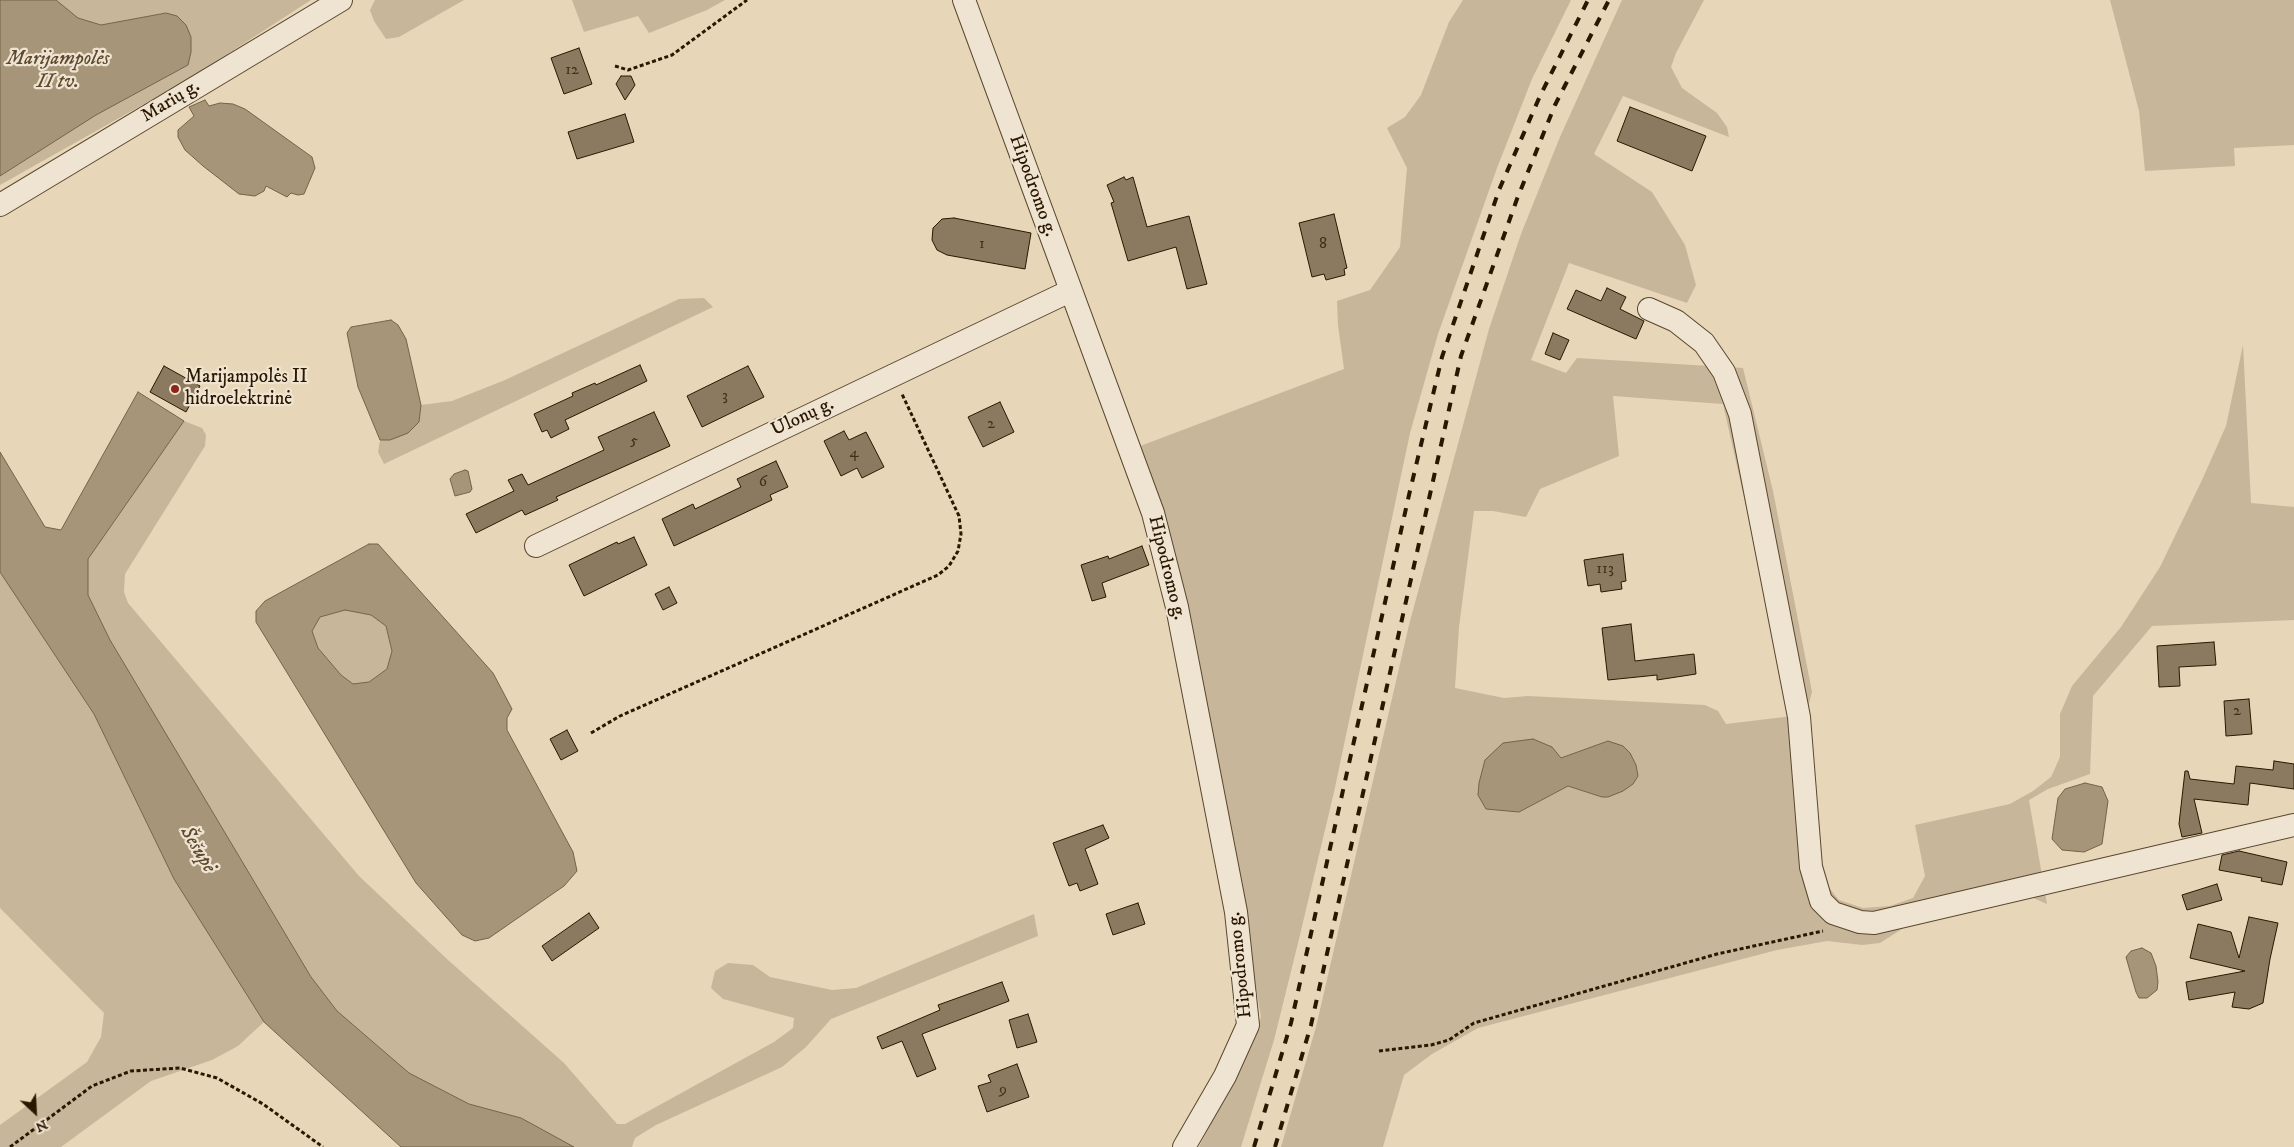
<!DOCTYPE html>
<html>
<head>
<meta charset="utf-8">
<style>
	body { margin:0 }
	#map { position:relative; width:2294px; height:1147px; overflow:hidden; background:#e7d6b8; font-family:"IM FELL DW Pica",serif }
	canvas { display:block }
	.north { position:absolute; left:10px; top:1087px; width:50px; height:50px; -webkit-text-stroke:4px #efe4d1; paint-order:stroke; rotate:155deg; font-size:14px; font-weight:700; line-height:20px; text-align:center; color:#2a1700 }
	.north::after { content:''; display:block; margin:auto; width:18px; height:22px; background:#2a1700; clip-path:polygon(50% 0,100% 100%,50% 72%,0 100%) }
</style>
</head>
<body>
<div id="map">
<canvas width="2294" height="1147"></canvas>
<div class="north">N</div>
</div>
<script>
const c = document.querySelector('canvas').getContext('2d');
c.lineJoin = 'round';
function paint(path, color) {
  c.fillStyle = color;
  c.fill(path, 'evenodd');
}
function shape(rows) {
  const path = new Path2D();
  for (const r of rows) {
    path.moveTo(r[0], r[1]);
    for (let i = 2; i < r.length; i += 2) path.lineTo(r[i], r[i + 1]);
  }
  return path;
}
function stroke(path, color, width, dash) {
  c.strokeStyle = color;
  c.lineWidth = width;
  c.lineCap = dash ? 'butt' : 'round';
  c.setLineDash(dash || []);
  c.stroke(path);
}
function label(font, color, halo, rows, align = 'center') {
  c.font = font + ' "IM FELL DW Pica",serif';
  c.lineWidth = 4.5;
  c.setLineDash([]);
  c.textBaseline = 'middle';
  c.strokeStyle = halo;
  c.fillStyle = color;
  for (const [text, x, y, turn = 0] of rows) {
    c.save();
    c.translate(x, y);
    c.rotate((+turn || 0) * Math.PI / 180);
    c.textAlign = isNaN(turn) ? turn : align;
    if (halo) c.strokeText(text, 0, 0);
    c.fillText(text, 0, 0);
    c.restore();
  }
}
const green = shape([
	[56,0,311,0,192,77,0,185,0,176,96,115,188,65,166,13,101,25,78,18],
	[375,0,464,0,399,37,386,39,374,21,370,10],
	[572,0,725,0,707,10,649,33,638,16,584,32],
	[1463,0,1571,0,1532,79,1497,168,1438,334,1410,433,1334,792,1299,939,1274,1040,1241,1147,1199,1147,1247,1051,1261,1017,1228,829,1135,448,1344,369,1338,325,1337,301,1370,290,1400,247,1407,168,1387,128,1405,117,1421,95,1449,22],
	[1622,0,1704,0,1676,53,1671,67,1682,88,1717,113,1727,127,1729,137,1623,96,1594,154,1652,192,1685,245,1696,285,1687,303,1569,263,1531,360,1566,373,1577,358,1743,368,1773,491,1812,692,1807,711,1819,857,1826,884,1839,900,1863,908,1890,906,1913,898,1925,876,1915,825,2010,804,2033,791,2051,777,2060,757,2060,714,2072,686,2121,627,2160,567,2202,480,2226,426,2243,345,2251,503,2294,507,2294,620,2152,626,2093,696,2090,774,2048,789,2029,800,2047,904,2031,897,1905,927,1880,943,1862,945,1827,941,1777,950,1478,1028,1432,1054,1404,1075,1383,1147,1281,1147,1316,1027,1409,625,1489,329,1521,234,1560,137],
	[1613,396,1723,404,1793,716,1726,724,1718,711,1705,705,1528,696,1504,698,1455,688,1459,627,1474,511,1493,511,1526,517,1540,489,1619,456],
	[1608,741,1602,797,1568,786,1519,812,1552,747,1561,758],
	[2110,0,2294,0,2294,145,2234,148,2235,166,2145,171,2139,111],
	[704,298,713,307,384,464,378,452,380,440,390,440,419,423,421,405,452,401,505,380,679,299],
	[184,421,202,428,206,435,205,446,125,574,124,592,128,603,359,876,448,960,564,1063,617,1124,625,1124,774,1042,793,1028,794,1018,723,999,711,988,715,971,728,963,753,965,770,977,832,990,856,988,1034,914,1038,936,831,1019,806,1047,782,1067,656,1125,635,1138,632,1147,574,1147,521,1118,469,1104,409,1073,337,1011,311,977,110,640,88,595,88,559],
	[0,572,94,714,174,879,264,1022,238,1046,212,1060,151,1081,61,1147,0,1147,0,1125,87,1062,101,1037,104,1013,0,908],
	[345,610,371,615,386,626,392,651,387,669,369,682,353,684,341,675,318,648,312,631,320,617]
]);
const water = shape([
	[0,0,56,0,78,18,101,25,166,13,177,16,186,25,191,37,191,52,188,65,96,115,0,176,0,0],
	[205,100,209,106,220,103,233,104,245,109,312,157,315,168,304,194,298,195,291,193,287,197,266,186,264,191,255,196,239,194,203,166,185,150,178,137,178,130,194,116,189,107,205,100],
	[391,320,398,325,406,339,421,405,419,422,408,433,390,440,380,440,358,387,347,333,351,327,391,320],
	[138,392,184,421,88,559,88,595,110,640,311,977,337,1011,409,1073,469,1104,521,1118,574,1147,401,1147,264,1022,174,879,94,714,0,572,0,452,45,527,61,530,138,392],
	[465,470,468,471,472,489,470,492,455,496,450,479,454,474,465,470],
	[369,544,378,544,493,673,512,709,507,718,507,730,573,852,577,871,564,886,489,938,475,941,462,935,416,883,256,622,256,611,265,601,369,544],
	[345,610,371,615,386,626,392,651,387,669,369,682,353,684,341,675,318,648,312,631,320,617,345,610],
	[1533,739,1552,747,1561,758,1608,741,1623,746,1630,753,1636,765,1638,776,1633,784,1623,791,1608,797,1602,797,1568,786,1519,812,1486,809,1478,795,1479,783,1485,760,1503,743,1533,739],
	[2085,783,2102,787,2108,801,2102,844,2084,852,2062,850,2052,839,2058,798,2065,789,2085,783],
	[2142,948,2151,953,2156,966,2158,982,2157,990,2147,998,2139,998,2136,992,2126,957,2131,951,2142,948]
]);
const building = shape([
	[579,48,592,84,564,94,551,58,579,48],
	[621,76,631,76,635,85,625,100,616,84,621,76],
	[1630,107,1706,136,1692,171,1617,141,1630,107],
	[625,114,634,142,577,159,568,132,625,114],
	[1124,177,1126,180,1133,177,1147,227,1189,216,1207,284,1187,289,1176,247,1128,261,1111,203,1114,202,1107,185,1124,177],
	[1334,214,1347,268,1344,269,1345,275,1326,280,1324,274,1312,277,1299,223,1334,214],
	[954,218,1031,233,1025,269,947,255,937,250,932,240,933,228,942,219,954,218],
	[1607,288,1626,297,1620,309,1644,321,1636,339,1567,309,1576,290,1601,301,1607,288],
	[1553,333,1569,340,1560,360,1545,354,1553,333],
	[640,365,647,381,565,420,569,429,551,438,547,430,542,432,534,414,573,396,572,393,595,383,596,385,640,365],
	[164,366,200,386,186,412,150,392,164,366],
	[748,366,764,397,702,427,687,396,748,366],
	[1000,402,1014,432,983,447,968,417,1000,402],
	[654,412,670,446,556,497,558,500,525,515,522,510,476,533,466,514,514,491,508,480,522,474,528,485,604,450,598,437,654,412],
	[844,431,849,440,866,432,884,467,862,478,857,468,841,476,824,441,844,431],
	[776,461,788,487,770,495,772,500,674,546,662,519,693,504,695,509,741,487,737,479,776,461],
	[634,537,647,565,584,596,569,565,617,542,618,544,634,537],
	[1142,546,1149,565,1102,583,1106,597,1092,601,1081,565,1108,556,1109,559,1142,546],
	[1623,554,1626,581,1621,582,1622,589,1601,592,1600,584,1588,586,1584,560,1623,554],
	[669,587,677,603,663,610,655,594,669,587],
	[1631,624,1635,661,1694,654,1696,674,1657,680,1657,675,1608,680,1602,628,1631,624],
	[2214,642,2216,665,2179,667,2180,686,2159,687,2157,646,2214,642],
	[2249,699,2252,734,2226,736,2224,701,2249,699],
	[567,730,578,751,561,760,550,739,567,730],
	[2274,761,2294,764,2294,789,2250,783,2248,805,2194,799,2202,833,2182,837,2179,824,2185,771,2188,771,2190,779,2234,784,2236,766,2273,770,2274,761],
	[1103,825,1109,838,1085,849,1098,884,1080,891,1077,883,1069,886,1053,843,1103,825],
	[2239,851,2287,862,2282,885,2261,881,2262,878,2219,870,2222,855,2239,851],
	[2217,884,2222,900,2187,910,2182,895,2217,884],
	[1138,903,1145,924,1113,935,1106,914,1138,903],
	[589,913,599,928,552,961,542,946,589,913],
	[2249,917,2278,923,2270,959,2263,1003,2249,1009,2232,1007,2235,992,2189,1000,2186,982,2245,971,2190,958,2198,924,2231,932,2239,958,2249,917],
	[1002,982,1009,1001,922,1034,936,1069,917,1077,902,1041,882,1049,877,1037,940,1010,938,1005,1002,982],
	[1028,1014,1037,1042,1017,1048,1009,1020,1028,1014],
	[1017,1064,1029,1097,987,1112,978,1086,991,1082,988,1075,1017,1064]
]);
const path = shape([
	[615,66,628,70,672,55,747,0],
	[591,733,620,716,938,575,949,566,958,551,961,534,959,516,902,394],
	[1379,1051,1431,1045,1449,1040,1474,1023,1717,954,1823,931],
	[10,1147,92,1086,131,1071,180,1068,217,1078,263,1104,323,1147]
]);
const minor = shape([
	[964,0,1153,513,1177,607,1236,912,1248,1025,1225,1076,1184,1147],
	[0,205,341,0],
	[1649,309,1676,321,1704,343,1724,372,1740,414,1799,717,1811,867,1821,901,1833,913,1860,922,1874,923,2294,825],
	[536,546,1070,291]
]);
const rail = shape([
	[1254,1147,1291,1023,1409,495,1442,357,1499,190,1540,96,1588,0],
	[1275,1147,1311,1025,1461,356,1517,199,1555,105,1609,0]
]);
const markers = [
	[175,389,5,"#8f2418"]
];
const numberNames = [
	["12",572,71],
	["1",982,245],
	["8",1323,245],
	["3",725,397],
	["2",991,425],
	["5",634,442],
	["4",854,454],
	["6",763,483],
	["113",1605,570],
	["2",2237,712],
	["9",1003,1091]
];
const streetNames = [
	["Marių g.",171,102,-31],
	["Hipodromo g.",1032,186,70],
	["Ulonų g.",803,418,-25],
	["Hipodromo g.",1166,568,76],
	["Hipodromo g.",1241,965,-96]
];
const poiNames = [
	["Marijampolės II",185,378],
	["hidroelektrinė",185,400]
];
const waterNames = [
	["Marijampolės",58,60],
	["II tv.",58,83],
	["Šešupė",197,850,59]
];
paint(green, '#c7b699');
paint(water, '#a79579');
stroke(water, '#756349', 1);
paint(building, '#8c7a60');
stroke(building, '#2a1700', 1);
stroke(minor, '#59472e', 24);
stroke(path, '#2a1700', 3, [4, 2.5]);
stroke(minor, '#efe4d1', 22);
stroke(rail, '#2a1700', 4, [9, 9]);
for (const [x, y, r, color] of markers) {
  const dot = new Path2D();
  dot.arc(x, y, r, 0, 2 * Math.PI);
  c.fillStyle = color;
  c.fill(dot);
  stroke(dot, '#efe4d1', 2);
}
label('16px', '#423018', null, numberNames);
label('19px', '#2a1700', '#efe4d1', streetNames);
label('19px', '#2a1700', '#efe4d1', poiNames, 'left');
label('italic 20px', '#5c4930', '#efe4d1', waterNames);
</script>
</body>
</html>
